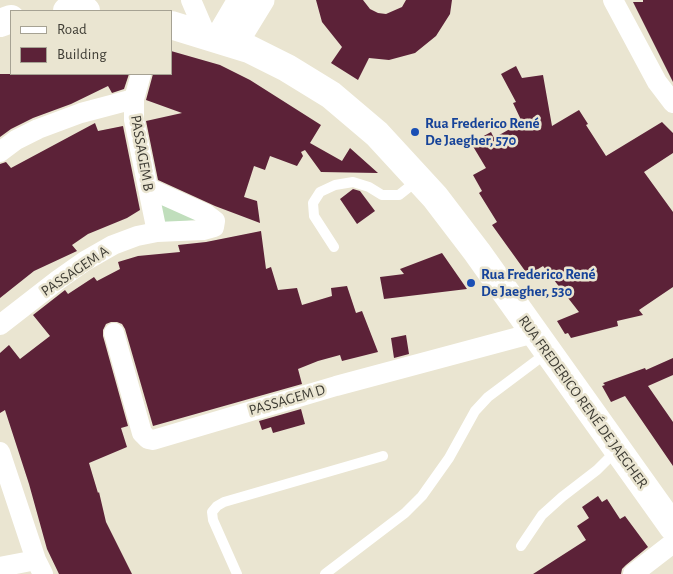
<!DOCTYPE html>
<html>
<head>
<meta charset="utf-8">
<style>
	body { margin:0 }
	#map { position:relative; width:673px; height:574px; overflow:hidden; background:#eae5d1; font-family:"Alegreya Sans",sans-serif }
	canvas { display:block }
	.legend { position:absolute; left:10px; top:10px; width:162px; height:65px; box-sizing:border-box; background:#eae5d1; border:1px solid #a6a293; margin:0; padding:6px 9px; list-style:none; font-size:15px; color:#3f3d35 }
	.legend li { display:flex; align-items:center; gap:10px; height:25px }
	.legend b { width:25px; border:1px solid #a6a293 }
</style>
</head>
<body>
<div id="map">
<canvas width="673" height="574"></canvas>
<ul class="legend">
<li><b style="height:6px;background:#fff"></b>Road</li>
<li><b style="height:14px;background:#5c2238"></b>Building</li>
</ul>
</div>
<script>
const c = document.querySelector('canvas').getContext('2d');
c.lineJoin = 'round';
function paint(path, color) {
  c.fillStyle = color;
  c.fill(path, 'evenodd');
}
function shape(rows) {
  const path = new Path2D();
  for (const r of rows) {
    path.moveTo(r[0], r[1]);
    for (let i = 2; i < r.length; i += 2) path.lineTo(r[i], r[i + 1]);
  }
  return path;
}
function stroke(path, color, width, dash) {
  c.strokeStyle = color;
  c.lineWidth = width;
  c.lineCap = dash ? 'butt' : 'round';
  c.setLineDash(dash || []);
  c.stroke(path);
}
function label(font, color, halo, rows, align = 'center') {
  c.font = font + ' "Alegreya Sans",sans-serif';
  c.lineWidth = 5;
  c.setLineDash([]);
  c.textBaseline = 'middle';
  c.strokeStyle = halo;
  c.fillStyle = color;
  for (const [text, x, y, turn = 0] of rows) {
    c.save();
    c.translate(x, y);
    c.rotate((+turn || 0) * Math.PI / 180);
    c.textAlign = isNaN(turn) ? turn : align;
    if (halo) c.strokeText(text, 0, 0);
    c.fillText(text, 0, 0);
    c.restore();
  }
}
const green = shape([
	[160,204,198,220,165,223]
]);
const building = shape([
	[316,0,363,0,370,9,378,13,386,14,402,7,406,0,452,0,450,14,436,36,415,53,389,60,369,58,358,80,331,63,342,47,322,22],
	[643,0,673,0,673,82,633,2,643,2],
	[171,51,220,65,250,80,321,125,310,143,342,161,350,148,378,173,321,172,305,150,301,152,303,156,297,166,270,156,265,170,254,166,244,197,257,201,260,223,215,206,158,180,146,121,182,113,146,100,153,74,171,74],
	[516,66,522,78,543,75,552,126,579,110,588,124,586,125,606,156,662,122,673,133,673,153,644,172,673,212,673,287,639,310,643,315,617,321,618,326,571,338,568,333,565,334,557,321,579,312,543,266,528,275,492,225,497,222,479,193,482,191,473,175,486,168,471,143,491,132,494,138,522,122,513,103,516,102,501,74],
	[0,74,129,74,124,89,112,93,108,86,71,104,33,118,11,129,0,137],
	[95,123,98,131,123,126,140,210,127,218,88,234,72,245,77,251,34,271,0,298,0,164,6,162,11,168],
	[353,189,360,191,375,211,357,224,340,199],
	[261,231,266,269,271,267,278,290,297,288,302,305,332,296,331,288,347,286,356,313,362,311,378,352,342,361,340,355,318,361,298,369,302,384,153,426,125,329,122,324,117,322,111,322,106,324,103,330,103,336,128,426,121,428,127,447,89,463,98,493,99,492,106,522,132,574,59,574,47,549,29,484,5,410,0,413,0,353,9,345,20,359,50,336,33,315,65,290,68,294,94,277,97,281,120,269,118,262,138,256,180,252,178,245,206,242],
	[442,253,467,289,384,299,380,277,404,274,400,269],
	[406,335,409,354,394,358,391,338],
	[673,358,673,375,648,386,673,422,673,466,625,396,611,402,602,386,605,385,603,383,645,368,646,370],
	[301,409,305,424,273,433,271,427,262,430,259,421],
	[598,496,602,502,607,499,620,519,625,516,648,547,626,565,622,569,621,574,533,574,586,540,577,526,589,518,582,507]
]);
const service = shape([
	[334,247,314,216,313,203,320,192,335,185,353,182,369,187,382,195,399,195,418,180],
	[521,546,542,515,562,497,597,470,617,450],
	[237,574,213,520,212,512,217,506,224,502,383,456],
	[325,574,405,513,422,496,449,458,475,411,488,397,548,352]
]);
const minor = shape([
	[191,0,206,35],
	[613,0,657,82,673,103],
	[141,74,134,99,134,120,157,232],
	[0,152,16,140,38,129,81,113,134,99],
	[0,325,58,280,85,261,113,245,137,236,157,232,203,230,214,227,215,221,206,214,148,188],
	[114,333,142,433,148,439,153,440,336,386,534,333],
	[0,452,36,560,43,574],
	[0,567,36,560],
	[633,574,673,543]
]);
const tertiary = shape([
	[217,39,240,0],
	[235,44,262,0]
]);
const secondary = shape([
	[67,11,86,11],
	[0,23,11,19],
	[171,25,249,49,287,68,331,95,377,134,435,197,477,252,673,527]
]);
const markers = [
	[415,132,5,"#1a4fb4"],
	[471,283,5,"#1a4fb4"]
];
const transitNames = [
	["Rua Frederico René",425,123],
	["De Jaegher, 570",425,140],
	["Rua Frederico René",481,274],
	["De Jaegher, 530",481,291]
];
const streetNames = [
	["PASSAGEM B",142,153,80],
	["PASSAGEM A",75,271,-34],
	["PASSAGEM D",287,400,-16],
	["RUA FREDERICO RENÉ DE JAEGHER",583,402,54]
];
paint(green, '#c0debc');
paint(building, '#5c2238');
stroke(service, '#fff', 10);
stroke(minor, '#fff', 20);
stroke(tertiary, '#fff', 25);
stroke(secondary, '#fff', 28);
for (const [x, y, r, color] of markers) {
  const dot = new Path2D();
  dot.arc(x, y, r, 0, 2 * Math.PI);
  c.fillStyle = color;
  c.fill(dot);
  stroke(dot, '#eae5d1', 2);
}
label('bold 15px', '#164399', '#eae5d1', transitNames, 'left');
label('15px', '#3f3d35', '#eae5d1', streetNames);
</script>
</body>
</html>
